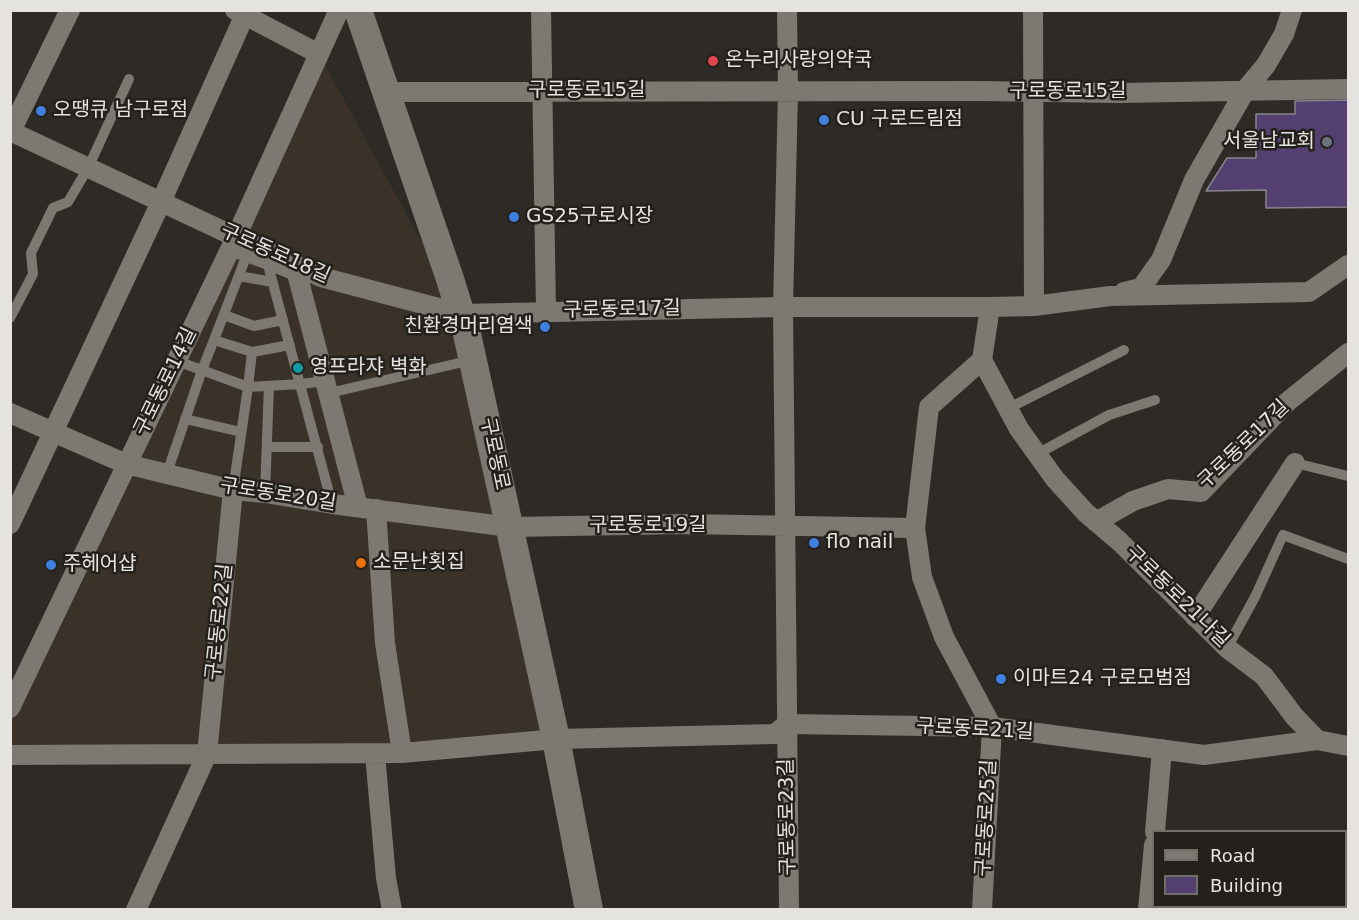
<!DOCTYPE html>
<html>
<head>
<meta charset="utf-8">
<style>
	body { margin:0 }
	#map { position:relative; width:1359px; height:920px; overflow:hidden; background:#2e2a25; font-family:"DejaVu Sans",sans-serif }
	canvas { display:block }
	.frame { position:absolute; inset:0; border:12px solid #e5e3df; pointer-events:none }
	.legend { position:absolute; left:1152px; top:830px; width:195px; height:78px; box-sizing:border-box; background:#24201c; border:2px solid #716e6a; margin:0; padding:8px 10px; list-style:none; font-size:18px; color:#e5e3df }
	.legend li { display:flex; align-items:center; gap:12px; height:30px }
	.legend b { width:30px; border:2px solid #716e6a }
</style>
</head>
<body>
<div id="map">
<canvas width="1359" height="920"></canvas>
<div class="frame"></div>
<ul class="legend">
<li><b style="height:8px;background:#7d7872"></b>Road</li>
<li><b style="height:16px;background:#534070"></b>Building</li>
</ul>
</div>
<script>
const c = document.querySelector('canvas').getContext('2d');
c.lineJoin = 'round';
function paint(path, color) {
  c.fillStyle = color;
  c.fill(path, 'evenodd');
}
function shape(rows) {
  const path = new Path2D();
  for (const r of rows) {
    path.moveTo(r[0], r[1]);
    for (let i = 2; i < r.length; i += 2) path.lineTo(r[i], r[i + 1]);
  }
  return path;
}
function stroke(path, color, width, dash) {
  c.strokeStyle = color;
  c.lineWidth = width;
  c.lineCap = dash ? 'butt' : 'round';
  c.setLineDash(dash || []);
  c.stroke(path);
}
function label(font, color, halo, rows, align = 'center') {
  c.font = font + ' "DejaVu Sans","Noto Sans KR",sans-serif';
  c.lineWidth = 5;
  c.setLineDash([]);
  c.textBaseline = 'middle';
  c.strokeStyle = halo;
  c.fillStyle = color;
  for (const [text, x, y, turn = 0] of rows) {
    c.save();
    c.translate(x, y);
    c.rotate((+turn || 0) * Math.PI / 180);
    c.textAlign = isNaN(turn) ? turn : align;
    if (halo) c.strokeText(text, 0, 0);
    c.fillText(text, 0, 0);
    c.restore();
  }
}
const built = shape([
	[319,54,461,314,547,728,375,754,11,754,11,707]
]);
const building = shape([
	[1348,100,1348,207,1266,208,1266,190,1206,191,1227,158,1256,158,1256,114,1295,114,1295,101,1348,100]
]);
const lane = shape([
	[230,251,268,265],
	[239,276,272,282],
	[297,277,268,265,332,504],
	[224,315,254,326,283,320],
	[10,318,33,274,31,253,53,208,68,202,88,168,129,79],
	[214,340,246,257],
	[290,345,252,352,248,387,301,384,326,381],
	[177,361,248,387,233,490],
	[329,393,472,360],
	[1007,409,1124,350],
	[185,419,241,432],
	[267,447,318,447],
	[1037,454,1109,415,1155,400],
	[1295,463,1348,476],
	[167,473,202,370,214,340,252,352],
	[265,493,269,386],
	[1227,648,1255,597,1283,535,1348,559],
	[1346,845,1348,845],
	[1295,910,1296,906]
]);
const street = shape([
	[235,10,319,54],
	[541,10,546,312],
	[787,10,788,92,783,307,789,910],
	[1033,10,1034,306],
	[386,92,978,91,1120,93,1348,89],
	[10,131,321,277,461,314,783,307,990,307,1034,306,1110,296,1309,292,1348,265],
	[10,133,70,10],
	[295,266,358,507],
	[1124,292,1141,288,1161,260,1194,180,1246,89,1266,65,1284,34,1292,10],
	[982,360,1019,429,1055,479,1086,513,1119,541,1227,648,1264,676,1294,716,1317,740],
	[10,413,126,464,233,490,265,493,332,504,510,527,684,524,915,528],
	[376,509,385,643,402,753],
	[1096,522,1133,501,1168,489,1201,492,1286,403,1348,353],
	[10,524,161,202,247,10],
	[1195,617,1295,463],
	[10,708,236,237,339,10],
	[375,754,386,878,392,910],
	[10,755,402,753,556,739,775,734,787,724,992,727,1204,755,1317,740,1348,746],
	[1155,832,1162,749],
	[136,910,207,754,233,490],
	[982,910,992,727,944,637,922,577,915,528,929,407,982,360,990,307],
	[1148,910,1154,845]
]);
const secondary = shape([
	[358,10,450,279,467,334,556,739,589,910]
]);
const markers = [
	[713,61,6,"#e0444e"],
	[41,111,6,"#3f7fe0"],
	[824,120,6,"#3f7fe0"],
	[1327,142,6,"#6b7280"],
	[514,217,6,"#3f7fe0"],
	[545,327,6,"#3f7fe0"],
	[298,368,6,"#0f9aa8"],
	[814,543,6,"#3f7fe0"],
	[361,563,6,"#e8710a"],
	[51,565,6,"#3f7fe0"],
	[1001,679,6,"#3f7fe0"]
];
const poiNames = [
	["온누리사랑의약국",725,61],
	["오땡큐 남구로점",53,111],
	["CU 구로드림점",836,120],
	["서울남교회",1315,142,"right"],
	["GS25구로시장",526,217],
	["친환경머리염색",533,327,"right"],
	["영프라쟈 벽화",310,368],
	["flo nail",826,543],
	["소문난횟집",373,563],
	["주헤어샵",63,565],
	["이마트24 구로모범점",1013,679]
];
const streetNames = [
	["구로동로15길",587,91],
	["구로동로15길",1068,92],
	["구로동로18길",275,254,24],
	["구로동로17길",622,310,-1],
	["구로동로14길",166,382,-64],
	["구로동로17길",1244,445,-44],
	["구로동로",494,454,78],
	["구로동로20길",278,495,9],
	["구로동로19길",648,526],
	["구로동로21나길",1177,597,44],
	["구로동로22길",220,622,-84],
	["구로동로21길",975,730,3],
	["구로동로23길",788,817,-91],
	["구로동로25길",987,818,-87]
];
paint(built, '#3a3228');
paint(building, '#534070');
stroke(building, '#87848b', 1.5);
stroke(lane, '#7d7872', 10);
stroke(street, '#7d7872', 20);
stroke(secondary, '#7d7872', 28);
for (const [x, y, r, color] of markers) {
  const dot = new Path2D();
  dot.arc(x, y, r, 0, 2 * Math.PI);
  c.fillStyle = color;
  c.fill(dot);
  stroke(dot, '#24201c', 2);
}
label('20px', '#e5e3df', '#24201c', poiNames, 'left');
label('20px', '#e5e3df', '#24201c', streetNames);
</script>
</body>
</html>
